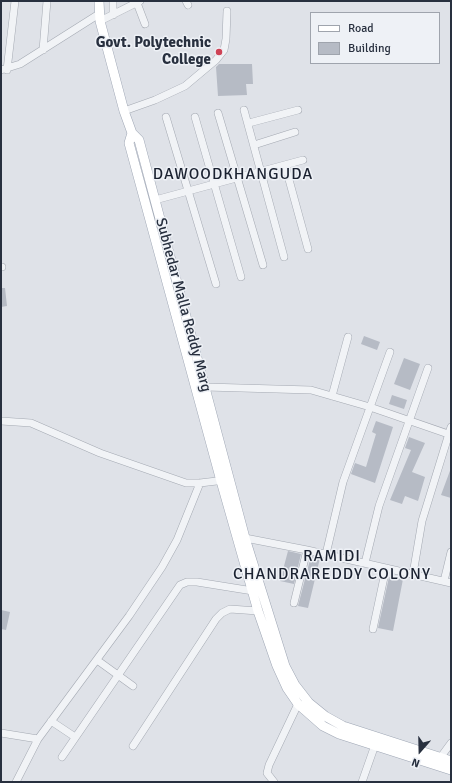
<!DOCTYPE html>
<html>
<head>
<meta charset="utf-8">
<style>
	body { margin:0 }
	#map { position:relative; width:452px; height:783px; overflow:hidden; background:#dfe2e8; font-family:Signika,sans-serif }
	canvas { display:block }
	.frame { position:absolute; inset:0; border:2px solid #28303f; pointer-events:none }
	.legend { position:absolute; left:310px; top:12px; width:130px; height:52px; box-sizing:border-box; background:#eef1f6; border:1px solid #9fa4ad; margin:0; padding:5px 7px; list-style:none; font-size:12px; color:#28303f }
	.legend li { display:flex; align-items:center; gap:8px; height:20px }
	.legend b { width:20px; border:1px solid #9fa4ad }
	.north { position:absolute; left:400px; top:731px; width:40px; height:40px; -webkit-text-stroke:3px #eef1f6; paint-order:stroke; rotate:200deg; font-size:11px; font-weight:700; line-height:16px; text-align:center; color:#28303f }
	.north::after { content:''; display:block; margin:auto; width:14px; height:18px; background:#28303f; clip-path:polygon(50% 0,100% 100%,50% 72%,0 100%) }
</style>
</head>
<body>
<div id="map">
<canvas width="452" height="783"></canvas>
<div class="frame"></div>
<ul class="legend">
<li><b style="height:5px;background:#fff"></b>Road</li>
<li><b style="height:11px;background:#b6bbc5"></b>Building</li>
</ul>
<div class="north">N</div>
</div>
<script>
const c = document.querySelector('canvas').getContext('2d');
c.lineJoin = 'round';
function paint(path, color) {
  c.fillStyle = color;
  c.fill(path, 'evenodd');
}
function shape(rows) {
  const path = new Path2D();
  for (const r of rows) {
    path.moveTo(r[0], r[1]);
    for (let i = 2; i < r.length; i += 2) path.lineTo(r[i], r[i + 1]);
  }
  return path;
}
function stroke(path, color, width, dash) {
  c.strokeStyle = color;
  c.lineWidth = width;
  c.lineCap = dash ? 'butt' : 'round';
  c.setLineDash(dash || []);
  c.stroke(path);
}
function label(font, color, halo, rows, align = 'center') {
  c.font = font + ' Signika,sans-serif';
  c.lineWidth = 3;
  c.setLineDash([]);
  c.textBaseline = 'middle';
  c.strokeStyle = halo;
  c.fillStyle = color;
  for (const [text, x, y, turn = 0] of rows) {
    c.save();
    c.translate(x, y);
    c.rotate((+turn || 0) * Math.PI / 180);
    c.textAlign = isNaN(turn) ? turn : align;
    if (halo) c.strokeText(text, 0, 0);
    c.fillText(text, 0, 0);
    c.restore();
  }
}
const building = shape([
	[219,64,252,64,253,84,246,84,247,95,218,96,216,67],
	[1,288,5,288,7,306,1,307],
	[364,336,380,342,377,350,361,344],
	[404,358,420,364,410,390,394,384],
	[392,395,407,400,404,409,389,404],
	[376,421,393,427,375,483,351,474,355,463,366,467,376,434,372,432],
	[409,437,425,443,412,472,425,477,418,501,405,496,402,504,390,500,411,450,405,448],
	[451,468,451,498,441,495],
	[288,551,301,554,294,584,280,581],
	[311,556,320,558,308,608,298,606],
	[389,577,403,579,393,631,378,628],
	[1,610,10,612,6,630,1,629]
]);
const minor = shape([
	[186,1,188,5],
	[137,3,145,24],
	[113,15,113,1],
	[100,21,140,1],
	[43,50,47,1],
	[1,70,20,64,99,14],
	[7,70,15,1],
	[244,110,284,257],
	[124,111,155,100,185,86,216,60,224,50,226,39,227,11],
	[218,113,263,265],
	[166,117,216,284],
	[195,117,241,277],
	[249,123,298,110],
	[254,145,295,132],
	[285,165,308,249],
	[155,200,303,160],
	[1,267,2,267],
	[206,387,311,390,370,407,451,435],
	[332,396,348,337],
	[1,421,31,423,100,453,186,483,200,483,225,480],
	[245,538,307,550,451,583],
	[326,554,343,482,390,352],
	[365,563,379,506,428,368],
	[413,574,422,521,451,427],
	[444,581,451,552],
	[294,603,307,550],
	[373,629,386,568],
	[97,660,133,686],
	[51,721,75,737],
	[1,733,38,739],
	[133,746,216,619,222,613,230,609,258,611],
	[62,757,180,585,187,582,197,582,253,591],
	[440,758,451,743],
	[16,782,38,739,129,616,162,567,177,540,200,483],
	[274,782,267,773,269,765,298,704],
	[362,782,375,745]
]);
const major = shape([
	[99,1,100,21,124,111,132,133,139,140,245,538,285,666,295,685,309,703,325,716,343,726,451,761],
	[132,133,129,143,221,481,258,611,277,666,287,688,298,704,323,726,339,734,451,770]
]);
const markers = [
	[219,52,4,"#ce4356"]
];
const poiNames = [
	["Govt. Polytechnic",211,43],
	["College",211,60]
];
const streetNames = [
	["Subhedar Malla Reddy Marg",183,305,75]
];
const neighbourhoodNames = [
	["DAWOODKHANGUDA",233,175],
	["RAMIDI",332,557],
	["CHANDRAREDDY COLONY",332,575]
];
paint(building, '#b6bbc5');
stroke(minor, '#a4a9b2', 8);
stroke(major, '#9ea6b4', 10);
stroke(minor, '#f1f3f6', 7);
stroke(major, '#fff', 9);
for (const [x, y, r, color] of markers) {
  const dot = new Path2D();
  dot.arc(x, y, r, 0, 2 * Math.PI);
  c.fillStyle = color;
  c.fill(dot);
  stroke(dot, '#eef1f6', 1.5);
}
label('bold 15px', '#28303f', '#eef1f6', poiNames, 'right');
label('15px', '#28303f', '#eef1f6', streetNames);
c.letterSpacing = '1px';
label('16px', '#1a2130', '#eef1f6', neighbourhoodNames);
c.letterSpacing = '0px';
</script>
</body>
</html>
